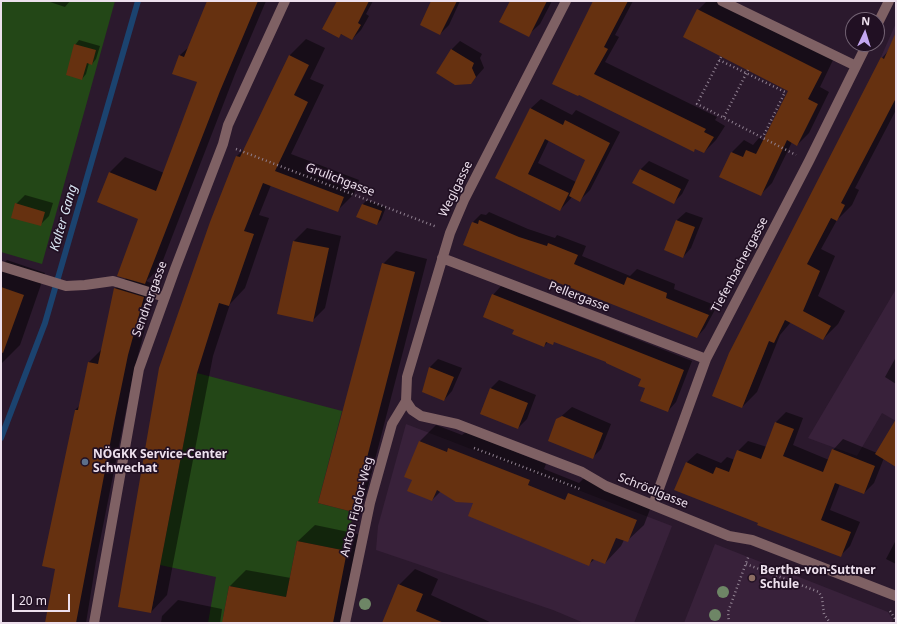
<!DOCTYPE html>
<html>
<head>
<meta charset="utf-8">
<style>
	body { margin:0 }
	#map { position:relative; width:897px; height:624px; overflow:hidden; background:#2b192d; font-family:"Noto Sans",sans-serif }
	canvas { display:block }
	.frame { position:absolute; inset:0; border:2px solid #ede0ed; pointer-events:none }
	.north { position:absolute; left:845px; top:12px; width:40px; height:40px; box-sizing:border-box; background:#211023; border:1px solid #736374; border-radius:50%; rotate:4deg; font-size:11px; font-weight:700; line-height:16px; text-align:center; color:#ede0ed }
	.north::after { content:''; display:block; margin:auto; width:14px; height:18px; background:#c4a7f1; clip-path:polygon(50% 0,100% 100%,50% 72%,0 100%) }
	.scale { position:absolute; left:12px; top:594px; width:58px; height:18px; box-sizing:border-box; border:2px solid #ede0ed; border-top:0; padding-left:5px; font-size:12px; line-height:14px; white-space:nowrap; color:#ede0ed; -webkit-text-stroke:3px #211023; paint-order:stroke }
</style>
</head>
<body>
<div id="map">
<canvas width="897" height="624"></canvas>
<div class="frame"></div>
<div class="north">N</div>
<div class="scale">20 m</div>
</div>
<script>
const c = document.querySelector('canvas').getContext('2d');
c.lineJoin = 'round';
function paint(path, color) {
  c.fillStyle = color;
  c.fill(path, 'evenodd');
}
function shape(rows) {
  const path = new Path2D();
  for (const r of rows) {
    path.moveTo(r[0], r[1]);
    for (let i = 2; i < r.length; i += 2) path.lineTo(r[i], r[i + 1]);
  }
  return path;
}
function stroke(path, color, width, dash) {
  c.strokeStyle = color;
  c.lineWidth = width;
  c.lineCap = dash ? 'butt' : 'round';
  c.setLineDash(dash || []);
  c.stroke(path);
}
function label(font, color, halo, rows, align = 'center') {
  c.font = font + ' "Noto Sans",sans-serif';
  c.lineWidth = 3.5;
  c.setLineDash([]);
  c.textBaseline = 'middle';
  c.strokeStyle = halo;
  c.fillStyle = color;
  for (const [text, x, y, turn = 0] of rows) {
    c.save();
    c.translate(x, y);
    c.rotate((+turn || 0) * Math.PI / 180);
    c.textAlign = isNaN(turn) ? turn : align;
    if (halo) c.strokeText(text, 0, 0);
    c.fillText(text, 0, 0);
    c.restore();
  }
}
const built = shape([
	[896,23,896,66,881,57],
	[896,289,896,421,882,413,857,456,808,438],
	[406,424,672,526,634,623,584,623,553,610,376,550,378,526],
	[715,544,888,612,893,620,891,623,684,623]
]);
const green = shape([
	[1,1,115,1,42,264,1,252],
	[197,373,342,411,318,503,353,512,347,551,297,541,286,597,229,586,223,618,250,623,208,623,216,577,160,565]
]);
const shadow = shape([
	[47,1,70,1,65,7],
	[208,1,266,1,235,74,160,268,146,281,156,285,133,375,96,561,86,623,46,623,56,568,75,410,80,405,89,362,102,349,115,289,127,277,139,218,109,173,125,157,164,173,198,82,174,73,180,55,189,47],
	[338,1,373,1,366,14,369,16,361,30,352,39,342,34,339,36],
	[433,1,460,1,449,25,440,34],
	[511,1,552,1,540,24,528,35],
	[595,1,633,1,615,35,619,37,605,62,717,117,715,120,725,126,716,140,704,152,696,148,694,151,580,94],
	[707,1,716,1,833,60,820,87,829,92,809,133,797,145,792,142,772,183,760,195,732,152,744,140,753,145,759,138,764,141,789,90,698,10],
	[896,34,896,110,855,188,859,190,852,205,837,220,821,249,835,256,818,296,845,311,838,324,823,339,791,322,780,335,757,392,742,407,882,58,888,51],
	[306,39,325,48,310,79,324,85,291,154,359,180,354,194,338,210,271,185,259,215,269,218,245,288,230,304,213,356,167,595,151,612,237,156,245,148,290,55],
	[79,40,100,46,96,59,92,64,89,63,86,74,82,79,75,45],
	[460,41,482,54,480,58,484,68,471,83,437,73,452,49],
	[541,99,572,115,576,110,620,132,590,190,580,200,572,197,560,210,496,178,530,109],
	[549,140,586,159,576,182,538,163],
	[649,161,689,180,682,194,673,203,634,183,641,169],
	[25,195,53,203,49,216,40,225,16,204],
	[367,200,386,207,381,220,377,224,358,216,363,204],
	[489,212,528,229,555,238,557,235,586,246,582,256,630,276,637,269,675,284,674,289,717,306,705,328,697,337,473,222,481,214,486,215],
	[686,212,703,218,691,248,683,257,665,250,677,220],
	[307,228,341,236,325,308,312,321,278,313,294,241],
	[396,251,427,259,365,498,353,511,383,264],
	[7,260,45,273,20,345,1,364,1,266],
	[501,286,692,361,676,402,668,411,646,388,642,378,608,361,555,341,552,344,548,342,544,346,515,330,493,295],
	[896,357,896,384,885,377],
	[438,359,462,368,452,391,444,400,423,392,430,367],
	[499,380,536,395,527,419,518,428,490,389],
	[572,407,611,424,601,449,592,458,557,420],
	[786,412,803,418,793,445,829,460,833,450,843,439,877,453,896,423,896,466,884,458,874,483,864,493,840,484,830,510,860,522,850,546,840,556,759,522,686,463,697,453,721,463,727,457,735,460,738,451,748,441,767,447,776,422],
	[436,425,462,435,466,432,546,464,544,469,579,483,585,477,652,504,644,525,627,541,624,540,621,546,605,563,595,559,589,564,475,502,441,491,432,500,413,480,420,441],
	[315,525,363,535,345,623,255,623,230,586,246,570,291,578,298,541],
	[896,540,896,564,886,559],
	[415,569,438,579,431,595,492,623,383,623,399,585],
	[178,600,222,609,220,623,161,623,162,616]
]);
const stream = shape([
	[1,438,45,323,138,1]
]);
const building = shape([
	[207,1,258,1,220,91,145,284,117,276,138,219,97,202,109,172,156,191,197,82,172,74,179,55,184,57],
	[337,1,369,1,358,23,361,25,352,40,341,34,339,38,322,29],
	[431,1,457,1,440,35,420,25],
	[510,1,547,1,529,37,499,22],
	[593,1,628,1,604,47,608,49,594,74,706,129,704,132,714,137,704,153,695,149,694,152,579,95,578,96,552,84],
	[697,9,822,72,808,99,818,104,797,146,787,140,761,196,719,177,731,152,743,157,746,150,756,154,788,91,683,37],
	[896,32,896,98,841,203,845,205,837,221,831,218,807,264,820,271,803,311,831,326,823,340,785,320,774,343,769,341,742,408,712,396,729,353,762,289,881,57,884,59],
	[74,44,96,50,92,65,87,63,82,80,66,75],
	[451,49,474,63,472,68,476,77,471,84,455,85,436,73],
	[289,55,309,65,294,95,308,102,275,171,344,197,338,212,263,183,244,231,254,234,229,306,219,303,197,373,151,613,118,607,159,368,210,222,236,156,240,157],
	[530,108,563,125,565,120,610,143,580,202,569,196,585,160,545,139,528,174,569,193,560,211,495,178],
	[640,169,681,189,674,204,632,183],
	[15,203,45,212,41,226,11,218],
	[362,204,382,211,377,225,356,217],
	[479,220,519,237,547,246,548,243,578,255,574,264,624,285,627,277,667,293,666,298,709,315,697,338,463,245,472,222,478,224],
	[676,220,695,227,683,258,664,250],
	[293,241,329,248,313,322,277,314],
	[382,263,415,272,353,512,318,503],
	[1,287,24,295,3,353,1,352],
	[114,288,144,297,128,355,115,418,76,623,45,623,55,569,42,566,75,410,78,410,88,362,98,364],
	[492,294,684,370,668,412,640,401,645,388,638,386,641,379,606,363,606,362,554,342,553,345,546,342,544,347,512,334,514,330,483,317],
	[429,367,454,377,444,401,422,392],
	[490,388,528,403,518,429,480,414],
	[562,416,603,433,593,459,548,441,556,419],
	[896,419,896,467,875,454],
	[775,422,794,429,783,456,823,472,832,449,875,466,864,494,835,483,821,520,851,532,841,557,757,525,758,523,674,490,686,462,713,474,716,467,729,472,737,450,761,459],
	[419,441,447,452,448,448,530,480,528,485,565,500,568,493,637,520,628,542,616,538,605,564,592,559,589,566,468,516,473,503,456,502,437,490,432,501,407,491,412,480,404,477],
	[297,541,347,551,333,623,222,623,229,586,286,597],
	[398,584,423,594,416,611,444,623,382,623]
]);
const path = shape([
	[721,57,697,104,796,155],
	[719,60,785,92,763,137],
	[724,117,748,70],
	[236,149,437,227],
	[474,448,580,489],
	[746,564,819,592,822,598,824,614,830,623],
	[890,611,896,620],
	[729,623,728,612,749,555]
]);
const minor = shape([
	[566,1,464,200,450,233,407,377,406,401,412,410,421,416,457,424,582,472,606,486,729,536,752,540,896,596],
	[722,1,856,66],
	[877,25,889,1],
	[442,258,706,359],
	[1,266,66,286,85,285,113,281,165,297],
	[653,505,706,359,809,161,867,44],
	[94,623,139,369,175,269,223,144,228,125,285,1],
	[345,623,370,503,392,424,406,401]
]);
const trees = [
	[723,592],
	[365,604],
	[715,615]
];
const markers = [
	[85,462,4,"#5c6f8a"],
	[752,578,4,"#8d6e63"]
];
const streetNames = [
	["Grulichgasse",340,180,21],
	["Weglgasse",456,189,-64],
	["Tiefenbachergasse",740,265,-62],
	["Pellergasse",579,297,21],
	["Sendnergasse",150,299,-70],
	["Schrödlgasse",653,491,22],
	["Anton Figdor-Weg",357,507,-76]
];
const poiNames = [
	["NÖGKK Service-Center",93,455],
	["Schwechat",93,469],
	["Bertha-von-Suttner",760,571],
	["Schule",760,585]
];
const waterNames = [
	["Kalter Gang",64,218,-74]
];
paint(built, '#38213a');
paint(green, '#234717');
paint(shadow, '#0007');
stroke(stream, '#1b436f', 6);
paint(building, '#663110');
stroke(path, '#908191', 2.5, [1, 3]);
stroke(minor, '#7f6164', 10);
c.fillStyle = '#6e8666';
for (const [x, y] of trees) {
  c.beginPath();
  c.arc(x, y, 6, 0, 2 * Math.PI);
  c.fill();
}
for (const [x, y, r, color] of markers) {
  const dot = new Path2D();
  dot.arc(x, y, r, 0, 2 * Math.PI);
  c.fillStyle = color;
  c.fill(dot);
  stroke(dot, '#211023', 1.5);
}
label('12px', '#ede0ed', '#211023', streetNames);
label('bold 12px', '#ede0ed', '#211023', poiNames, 'left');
label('italic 13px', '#d9e5f3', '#211023', waterNames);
</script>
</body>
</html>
